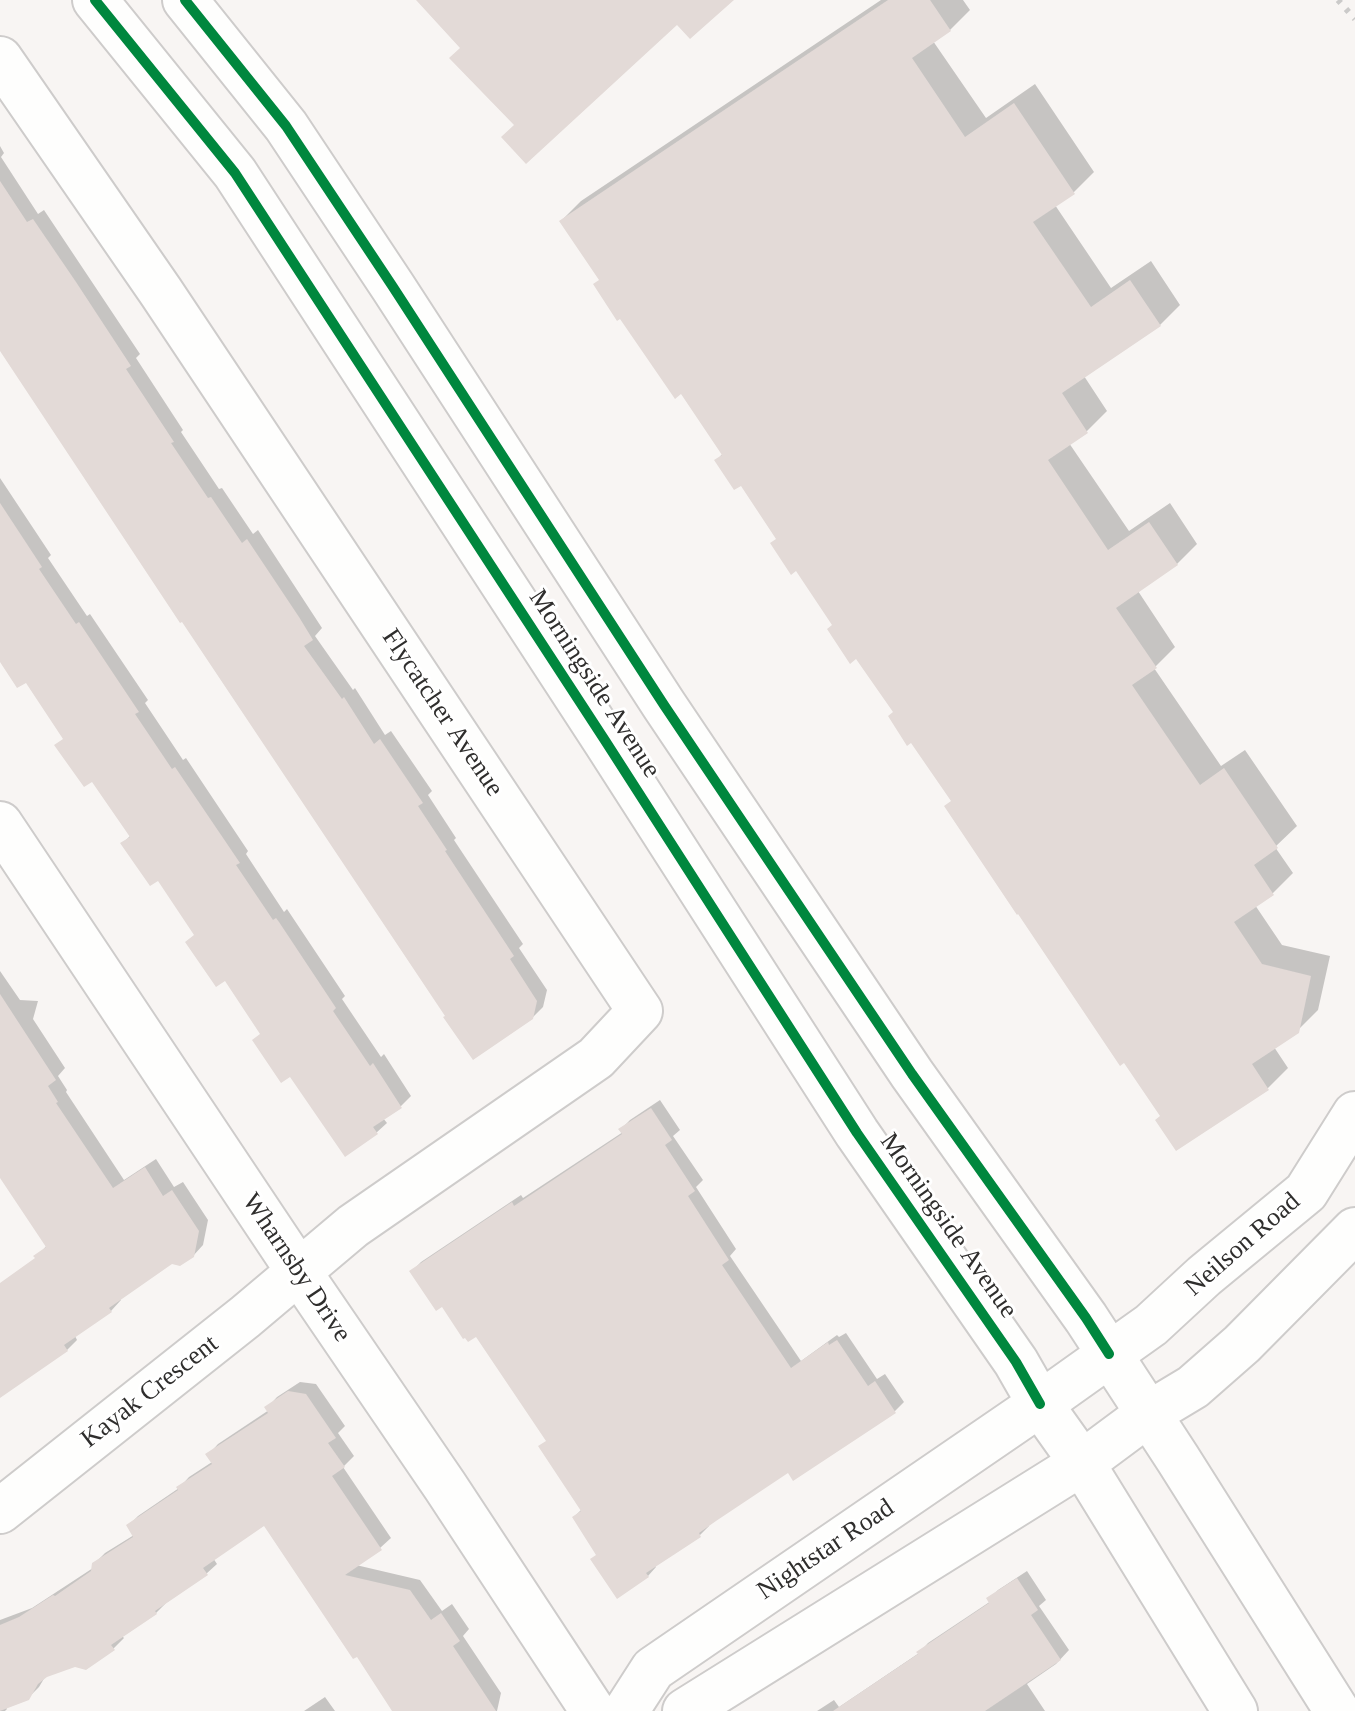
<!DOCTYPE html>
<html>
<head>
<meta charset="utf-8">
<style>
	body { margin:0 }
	canvas { display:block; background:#f8f5f3 }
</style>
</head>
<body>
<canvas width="1355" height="1711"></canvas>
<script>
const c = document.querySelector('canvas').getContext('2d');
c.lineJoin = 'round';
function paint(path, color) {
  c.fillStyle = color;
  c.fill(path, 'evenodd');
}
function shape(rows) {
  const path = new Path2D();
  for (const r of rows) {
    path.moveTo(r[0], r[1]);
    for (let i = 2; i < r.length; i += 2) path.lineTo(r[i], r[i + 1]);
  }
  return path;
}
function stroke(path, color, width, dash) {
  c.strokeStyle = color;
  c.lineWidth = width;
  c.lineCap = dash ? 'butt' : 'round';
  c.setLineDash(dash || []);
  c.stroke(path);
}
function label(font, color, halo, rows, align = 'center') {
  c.font = font + ' Georgia,serif';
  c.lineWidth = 6;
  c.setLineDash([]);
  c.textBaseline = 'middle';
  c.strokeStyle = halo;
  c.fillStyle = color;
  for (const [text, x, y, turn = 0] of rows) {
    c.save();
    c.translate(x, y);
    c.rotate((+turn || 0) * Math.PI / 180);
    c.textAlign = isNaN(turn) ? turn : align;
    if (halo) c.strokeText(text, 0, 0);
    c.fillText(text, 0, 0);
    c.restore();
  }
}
const shadow = shape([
	[881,0,963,0,970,10,950,30,933,41,986,118,1035,84,1094,172,1074,192,1055,205,1111,288,1151,261,1180,305,1160,325,1084,376,1107,411,1087,431,1069,443,1129,531,1170,503,1197,544,1177,564,1138,591,1175,647,1154,668,1221,766,1245,750,1297,826,1275,847,1293,873,1273,893,1255,905,1282,945,1330,956,1318,1010,1297,1031,1274,1047,1288,1068,1268,1088,1176,1148,1162,1115,895,712,834,624,742,483,717,460,723,453,561,221,581,201],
	[0,146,4,153,1,157,38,214,44,210,140,354,136,358,183,430,181,432,219,489,222,488,253,534,258,530,322,628,315,636,353,690,355,688,385,735,391,731,432,791,428,795,456,838,454,840,523,944,519,948,547,990,543,1007,532,1018,0,348],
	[0,478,51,555,48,558,87,616,90,614,148,700,145,703,183,760,186,758,248,851,246,854,284,912,287,909,345,996,342,999,381,1057,384,1054,411,1096,401,1106,383,1118,387,1123,376,1133,262,1033,158,878,123,843,131,835,26,680,0,659],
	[0,971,20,1000,38,1001,33,1019,65,1068,58,1076,67,1090,66,1092,124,1180,156,1159,174,1187,183,1182,208,1220,203,1245,193,1256,171,1262,119,1298,121,1300,111,1311,75,1336,77,1340,67,1350,0,1396,0,1293,44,1254,42,1251,47,1245,0,1174],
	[660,1100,680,1130,673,1136,703,1180,696,1187,736,1249,730,1256,801,1361,837,1335,839,1337,846,1333,877,1379,885,1374,904,1402,895,1411,793,1478,789,1471,708,1525,709,1526,700,1535,655,1565,656,1567,648,1576,598,1554,574,1517,582,1509,547,1440,477,1334,443,1304,412,1271,421,1262,521,1195,523,1198,623,1132,621,1129,630,1120],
	[300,1382,316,1384,345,1426,338,1433,354,1456,343,1467,391,1538,380,1548,356,1565,420,1580,442,1611,452,1604,469,1629,463,1636,501,1693,497,1711,393,1711,357,1654,264,1523,213,1558,217,1564,206,1574,166,1603,156,1613,122,1636,124,1638,113,1649,45,1677,39,1687,28,1698,6,1707,7,1709,5,1711,0,1711,0,1620,32,1608,93,1568,94,1564,105,1553,134,1535,128,1526,138,1516,179,1488,189,1477,212,1462,208,1455,218,1444,269,1410,267,1408,277,1397],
	[1027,1571,1046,1600,1039,1606,1069,1650,1056,1664,1027,1684,1045,1711,817,1711,834,1700,839,1707,919,1653,928,1643,991,1601,989,1599,998,1590],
	[325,1697,335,1711,304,1711]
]);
const building = shape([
	[416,0,734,0,690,39,677,25,526,164,501,137,514,125,449,58,460,48],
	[888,0,930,0,951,31,912,58,965,137,1014,103,1075,194,1033,222,1091,307,1130,280,1161,326,1062,393,1088,433,1048,460,1108,550,1149,522,1178,565,1116,608,1157,668,1132,685,1200,785,1224,768,1278,848,1254,865,1274,895,1234,922,1262,964,1311,976,1299,1033,1252,1064,1269,1090,1176,1151,1155,1120,1160,1116,1124,1063,1120,1066,1018,914,1017,915,944,806,951,801,911,743,907,746,888,716,893,712,856,659,850,664,827,629,832,625,796,571,791,575,770,543,776,539,741,486,734,490,714,460,722,455,681,394,675,399,620,319,617,321,593,284,599,280,559,221],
	[0,181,27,222,33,219,76,282,131,366,126,369,174,442,171,443,208,498,211,497,242,543,247,539,299,617,313,640,304,646,342,699,344,697,374,744,380,739,423,803,418,806,447,850,445,851,514,956,510,959,537,1001,533,1019,473,1060,443,1017,445,1016,182,622,180,623,0,351],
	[0,503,42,567,39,569,76,624,79,622,139,712,135,714,172,769,175,767,240,863,236,865,273,920,276,918,279,922,336,1008,333,1011,370,1066,373,1063,402,1108,373,1127,378,1134,345,1157,290,1077,281,1083,252,1040,260,1034,225,981,216,987,185,942,194,935,158,881,150,886,120,843,130,837,92,782,84,787,54,745,63,739,26,683,17,688,0,662],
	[0,994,56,1080,48,1086,58,1102,56,1103,113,1188,145,1167,163,1196,172,1190,199,1231,194,1257,180,1266,172,1264,109,1308,112,1312,64,1345,68,1351,0,1398,0,1283,35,1258,33,1256,46,1247,0,1178],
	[651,1108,672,1140,665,1145,695,1191,688,1196,729,1260,722,1265,791,1368,828,1342,829,1345,837,1340,868,1386,875,1381,896,1413,793,1481,788,1473,716,1521,699,1533,701,1537,646,1573,649,1577,617,1599,590,1559,596,1555,572,1517,581,1511,538,1446,546,1441,476,1337,468,1342,465,1338,463,1339,442,1307,436,1311,409,1271,512,1202,514,1206,622,1134,618,1129],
	[288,1391,306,1394,336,1438,328,1443,345,1467,332,1476,382,1550,345,1575,410,1590,431,1620,441,1613,460,1641,453,1646,496,1711,392,1711,357,1657,353,1659,264,1526,203,1568,208,1575,155,1611,157,1614,111,1645,115,1650,86,1670,75,1667,47,1677,38,1684,29,1700,0,1711,0,1625,19,1617,53,1595,55,1596,91,1571,92,1563,133,1537,126,1525,178,1490,176,1487,212,1464,205,1454,268,1413,264,1407],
	[1017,1578,1038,1610,1031,1615,1061,1660,985,1711,833,1711,918,1654,916,1652,989,1603,986,1598]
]);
const minor = shape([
	[0,59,161,292,640,1011,596,1058,353,1226,245,1317,0,1511],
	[0,824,299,1272,445,1486,593,1711],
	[626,1711,653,1669,1040,1404,1151,1325,1204,1276,1306,1192,1355,1114],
	[685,1711,1082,1463,1148,1414,1193,1387,1242,1344,1355,1230]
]);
const major = shape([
	[95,0,235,173,606,742,857,1133,1016,1362,1040,1404,1082,1463,1235,1711],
	[185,0,286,126,393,287,664,705,912,1074,1086,1318,1178,1459,1337,1711]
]);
const rail = shape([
	[1338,0,1355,19]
]);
const cycleway = shape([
	[95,0,235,173,606,742,857,1133,1016,1362,1040,1404],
	[185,0,286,126,393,287,664,705,912,1074,1086,1318,1109,1354]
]);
const streetNames = [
	["Morningside Avenue",594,684,57],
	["Flycatcher Avenue",442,713,56],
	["Morningside Avenue",948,1226,55],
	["Neilson Road",1243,1245,-41],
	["Wharnsby Drive",296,1268,56],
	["Kayak Crescent",150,1392,-38],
	["Nightstar Road",826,1550,-34]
];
paint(shadow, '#0003');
paint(building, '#e3dad7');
stroke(minor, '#cecccb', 48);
stroke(major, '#cecccb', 48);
stroke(minor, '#fefefd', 44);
stroke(major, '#fefefd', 44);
stroke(rail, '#cbcac9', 6, [4, 8]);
stroke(cycleway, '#00873e', 10);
label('26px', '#2f2e2d', '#fff', streetNames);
</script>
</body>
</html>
